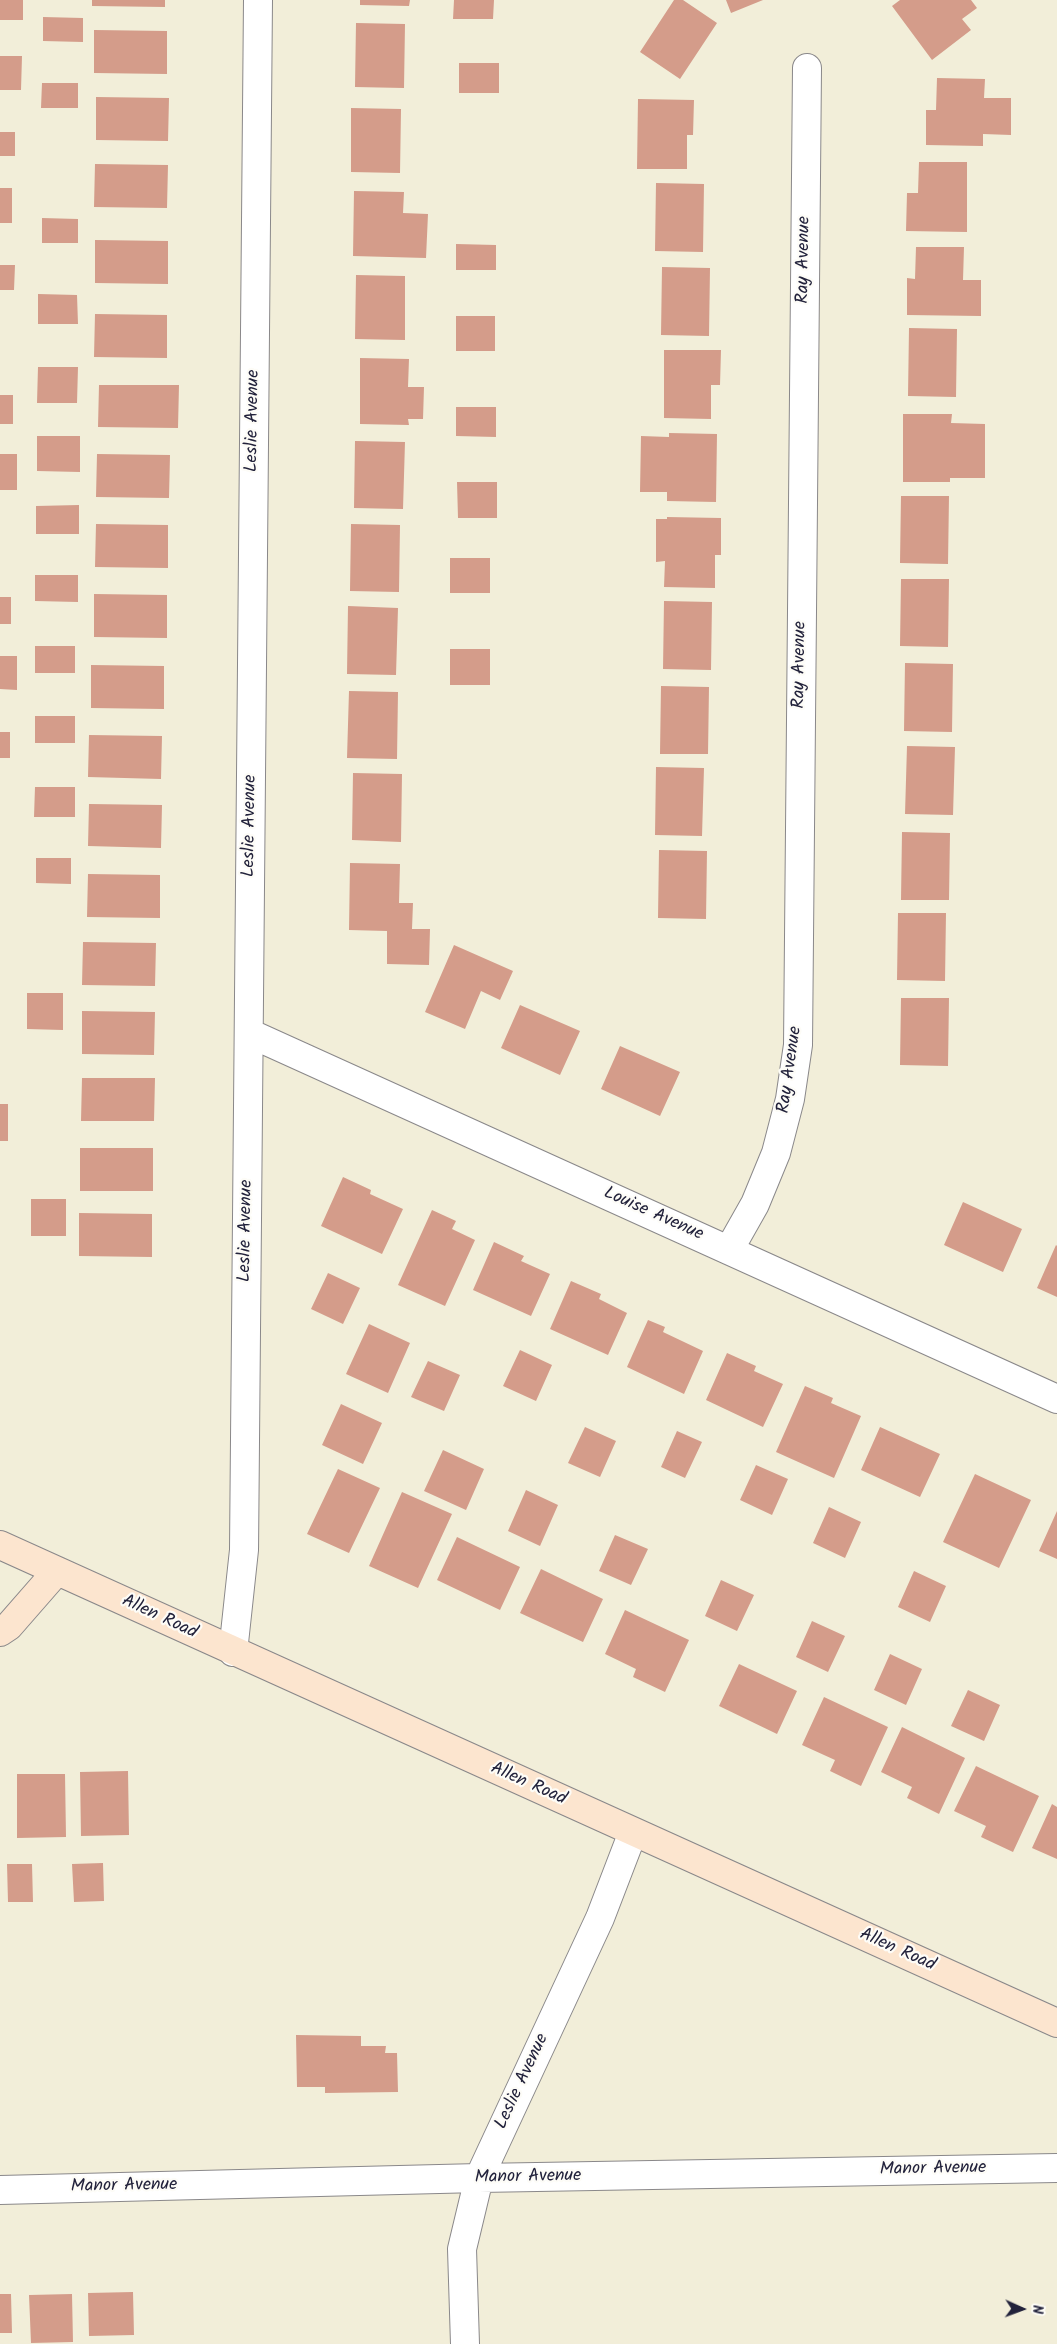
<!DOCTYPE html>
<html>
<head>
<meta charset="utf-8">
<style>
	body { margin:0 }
	#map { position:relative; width:1057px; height:2344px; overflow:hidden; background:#f2eed9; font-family:Kalam,sans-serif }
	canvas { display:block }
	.north { position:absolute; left:997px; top:2284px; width:50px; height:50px; -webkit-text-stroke:4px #fdfcf7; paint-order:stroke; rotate:92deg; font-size:14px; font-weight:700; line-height:20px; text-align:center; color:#22223b }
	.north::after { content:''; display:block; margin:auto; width:18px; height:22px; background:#22223b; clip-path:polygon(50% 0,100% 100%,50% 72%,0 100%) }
</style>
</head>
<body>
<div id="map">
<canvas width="1057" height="2344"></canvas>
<div class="north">N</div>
</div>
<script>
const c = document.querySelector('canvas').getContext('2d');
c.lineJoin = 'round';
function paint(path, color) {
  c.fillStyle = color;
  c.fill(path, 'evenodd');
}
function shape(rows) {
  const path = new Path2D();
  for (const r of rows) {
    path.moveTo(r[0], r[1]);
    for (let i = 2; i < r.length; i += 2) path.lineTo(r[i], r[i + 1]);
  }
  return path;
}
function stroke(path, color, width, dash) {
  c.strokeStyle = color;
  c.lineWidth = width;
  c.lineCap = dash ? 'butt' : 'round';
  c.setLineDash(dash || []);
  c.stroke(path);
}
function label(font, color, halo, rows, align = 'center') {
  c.font = font + ' Kalam,sans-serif';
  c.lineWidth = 4.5;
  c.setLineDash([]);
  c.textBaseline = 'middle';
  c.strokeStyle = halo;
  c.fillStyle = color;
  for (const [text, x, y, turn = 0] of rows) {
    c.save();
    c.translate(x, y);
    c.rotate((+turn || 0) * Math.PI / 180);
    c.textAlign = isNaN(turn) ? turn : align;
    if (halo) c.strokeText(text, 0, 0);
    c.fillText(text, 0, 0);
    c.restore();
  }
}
const building = shape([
	[0,0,23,0,23,20,0,20],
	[92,0,165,0,165,7,92,6],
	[360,0,410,0,409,6,360,5],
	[454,0,494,0,493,19,453,19],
	[674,0,683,0,717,23,680,79,640,52],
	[726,0,763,0,731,13],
	[900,0,971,0,977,8,962,19,971,30,932,60,892,6],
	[43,17,83,18,83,42,43,41],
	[356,23,405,24,404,88,355,87],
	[94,30,167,31,167,74,94,73],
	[0,56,22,56,21,90,0,90],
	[459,63,499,63,499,93,459,93],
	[937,78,985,79,984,98,1011,98,1011,135,983,134,983,146,926,145,926,110,936,110],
	[42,83,78,83,78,108,41,108],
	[96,97,169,98,168,141,96,140],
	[638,99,694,100,693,135,687,135,687,169,637,169],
	[351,108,401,109,400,173,351,172],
	[0,132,15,132,15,156,0,156],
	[919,162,967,162,967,232,906,231,907,193,918,193],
	[95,164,168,165,167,208,94,207],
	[656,183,704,184,703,252,655,251],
	[0,188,12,188,12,223,0,223],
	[354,191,404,192,403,213,428,214,426,258,353,256],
	[42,218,78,219,78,243,42,243],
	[95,240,168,241,168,284,95,283],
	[456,244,496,245,496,270,456,270],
	[916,247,964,247,963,280,981,280,981,316,907,315,907,278,915,279],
	[0,265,15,265,14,290,0,290],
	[662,267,710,268,709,336,661,335],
	[356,275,405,276,405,340,355,339],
	[38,294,77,295,78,324,38,324],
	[95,314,167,315,167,358,94,357],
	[456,316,495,316,495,351,456,351],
	[909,328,957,329,956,397,908,396],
	[664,350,721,350,720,385,711,385,711,419,664,418],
	[360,358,409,359,408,387,424,387,423,419,408,419,409,425,360,424],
	[38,367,78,367,77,403,37,403],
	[99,385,179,385,178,428,98,427],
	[0,395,13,395,13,424,0,424],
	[456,407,496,407,496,437,456,436],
	[903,414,952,414,951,423,985,424,985,478,950,478,950,482,903,482],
	[669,433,717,434,716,502,667,501,667,492,640,492,641,436,669,437],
	[37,436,80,436,80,472,37,471],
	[355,441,405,442,403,509,354,508],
	[0,454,17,454,17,490,0,490],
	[97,454,170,455,169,498,96,497],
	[457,482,497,482,497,518,458,518],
	[901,496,949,496,948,564,900,563],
	[79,505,79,534,36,534,36,506],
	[667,517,721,518,721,555,715,555,715,588,664,587,665,561,656,562,656,519,667,519],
	[96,524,168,525,168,568,95,567],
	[351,524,400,525,399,592,350,591],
	[450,558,490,558,490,593,450,593],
	[35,575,78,575,78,602,35,601],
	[901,579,949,579,948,647,900,646],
	[94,594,167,595,167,638,94,637],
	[0,597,11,597,11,624,0,624],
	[664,601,712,602,711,670,663,669],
	[348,606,398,608,396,675,347,674],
	[35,646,75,646,75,673,35,673],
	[450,649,490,649,490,685,450,685],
	[0,656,17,656,17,690,0,689],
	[905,663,953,664,952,732,904,731],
	[91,665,164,666,164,709,91,708],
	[661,686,709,687,708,754,660,754],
	[349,691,398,692,397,759,347,758],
	[35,716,75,716,75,743,35,743],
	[0,732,10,732,10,758,0,758],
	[89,735,162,736,161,779,88,777],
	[907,746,955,747,953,815,905,814],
	[656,767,704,768,702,836,655,835],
	[353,773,402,774,401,842,352,840],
	[35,787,75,787,75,817,34,817],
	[89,804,162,805,161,848,88,846],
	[902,832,950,833,949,900,901,900],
	[659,850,707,851,706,919,658,918],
	[36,858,71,858,71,884,36,883],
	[350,863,400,864,399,903,413,903,412,929,430,929,429,965,387,964,387,931,349,930],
	[88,874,160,875,160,918,87,917],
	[898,913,946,913,945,981,897,980],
	[83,942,156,943,155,986,82,985],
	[454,945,513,971,500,1000,481,991,465,1029,425,1012],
	[27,993,63,993,63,1030,27,1029],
	[901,998,949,998,948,1066,900,1065],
	[520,1005,580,1031,560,1075,501,1048],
	[82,1011,155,1012,154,1055,82,1054],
	[620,1046,680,1072,660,1116,601,1089],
	[82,1078,155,1078,154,1121,81,1121],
	[0,1104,8,1104,8,1141,0,1141],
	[80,1148,153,1148,153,1191,80,1191],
	[343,1177,371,1190,370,1194,403,1209,382,1254,321,1226],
	[31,1199,66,1199,66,1236,31,1236],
	[963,1202,1022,1229,1003,1272,944,1245],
	[432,1210,456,1221,452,1229,475,1240,445,1306,398,1285],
	[79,1213,152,1214,152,1257,79,1256],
	[494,1242,524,1256,521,1261,550,1274,531,1316,473,1290],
	[1056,1245,1057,1246,1057,1297,1037,1288],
	[328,1273,360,1288,343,1324,311,1309],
	[571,1281,601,1294,599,1299,627,1313,608,1355,550,1329],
	[648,1320,665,1327,663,1332,703,1351,684,1394,627,1367],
	[369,1324,410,1343,388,1393,346,1374],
	[520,1350,552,1365,536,1401,503,1386],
	[727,1353,756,1366,754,1371,783,1384,763,1427,706,1400],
	[428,1361,460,1375,444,1411,411,1397],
	[805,1386,833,1398,831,1403,861,1416,834,1478,776,1452],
	[341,1404,382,1423,363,1464,322,1445],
	[585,1427,616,1441,600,1477,568,1463],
	[880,1427,940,1454,920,1497,861,1470],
	[677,1431,702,1442,685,1478,661,1467],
	[443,1450,484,1469,466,1510,424,1491],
	[756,1465,788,1479,772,1515,740,1500],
	[338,1469,380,1488,349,1553,307,1534],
	[975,1474,1031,1500,999,1568,943,1542],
	[526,1490,558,1505,540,1546,508,1531],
	[402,1492,452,1514,418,1588,369,1566],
	[829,1507,861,1522,845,1558,813,1543],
	[1057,1511,1057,1559,1039,1551],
	[615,1535,648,1549,631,1585,599,1571],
	[457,1537,520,1567,500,1610,437,1580],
	[541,1569,603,1599,583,1642,520,1613],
	[914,1571,946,1586,930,1622,898,1607],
	[721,1580,754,1595,737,1631,705,1616],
	[625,1610,689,1640,665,1692,633,1677,636,1669,605,1654],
	[812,1621,845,1636,828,1672,796,1657],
	[890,1654,922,1669,906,1705,874,1690],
	[739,1664,797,1691,777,1734,719,1706],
	[968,1690,1000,1705,984,1741,951,1726],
	[824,1697,888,1727,861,1786,830,1771,835,1760,802,1745],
	[902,1727,965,1758,939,1814,907,1798,912,1787,881,1772],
	[976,1766,1039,1796,1013,1852,981,1837,986,1826,954,1811],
	[128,1771,129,1835,81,1836,80,1772],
	[17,1774,65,1774,66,1837,17,1838],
	[1052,1804,1057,1807,1057,1859,1032,1848],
	[103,1863,104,1901,74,1902,72,1864],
	[7,1864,32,1864,33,1902,8,1902],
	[296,2035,361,2036,361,2046,386,2046,385,2053,397,2053,398,2092,325,2093,325,2087,297,2087],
	[133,2292,134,2335,89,2336,88,2293],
	[0,2294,11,2294,12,2333,0,2333],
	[72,2294,73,2342,31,2343,29,2295]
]);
const street = shape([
	[249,1033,1057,1399],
	[729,1250,755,1204,776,1153,790,1099,798,1045,807,68],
	[233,1652,244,1550,258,0],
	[0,2190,479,2178,1057,2168],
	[465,2344,462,2249,479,2178,600,1918,633,1832]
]);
const secondary = shape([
	[0,1545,1057,2023],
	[0,1632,9,1626,57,1571]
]);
const streetNames = [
	["Ray Avenue",805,260,-89],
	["Leslie Avenue",254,421,-89],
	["Ray Avenue",801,665,-89],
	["Leslie Avenue",251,826,-89],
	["Ray Avenue",791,1070,-82],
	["Louise Avenue",653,1215,24],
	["Leslie Avenue",247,1231,-89],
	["Allen Road",159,1618,25],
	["Allen Road",528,1785,24],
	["Allen Road",897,1951,24],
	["Leslie Avenue",523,2082,-65],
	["Manor Avenue",933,2170,-1],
	["Manor Avenue",528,2178,-1],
	["Manor Avenue",124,2187,-1]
];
paint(building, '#d49c8a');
stroke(street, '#8a888a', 30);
stroke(secondary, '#8a888a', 30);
stroke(street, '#fff', 28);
stroke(secondary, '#fce5cf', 28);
label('18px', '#22223b', '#fdfcf7', streetNames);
</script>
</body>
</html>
